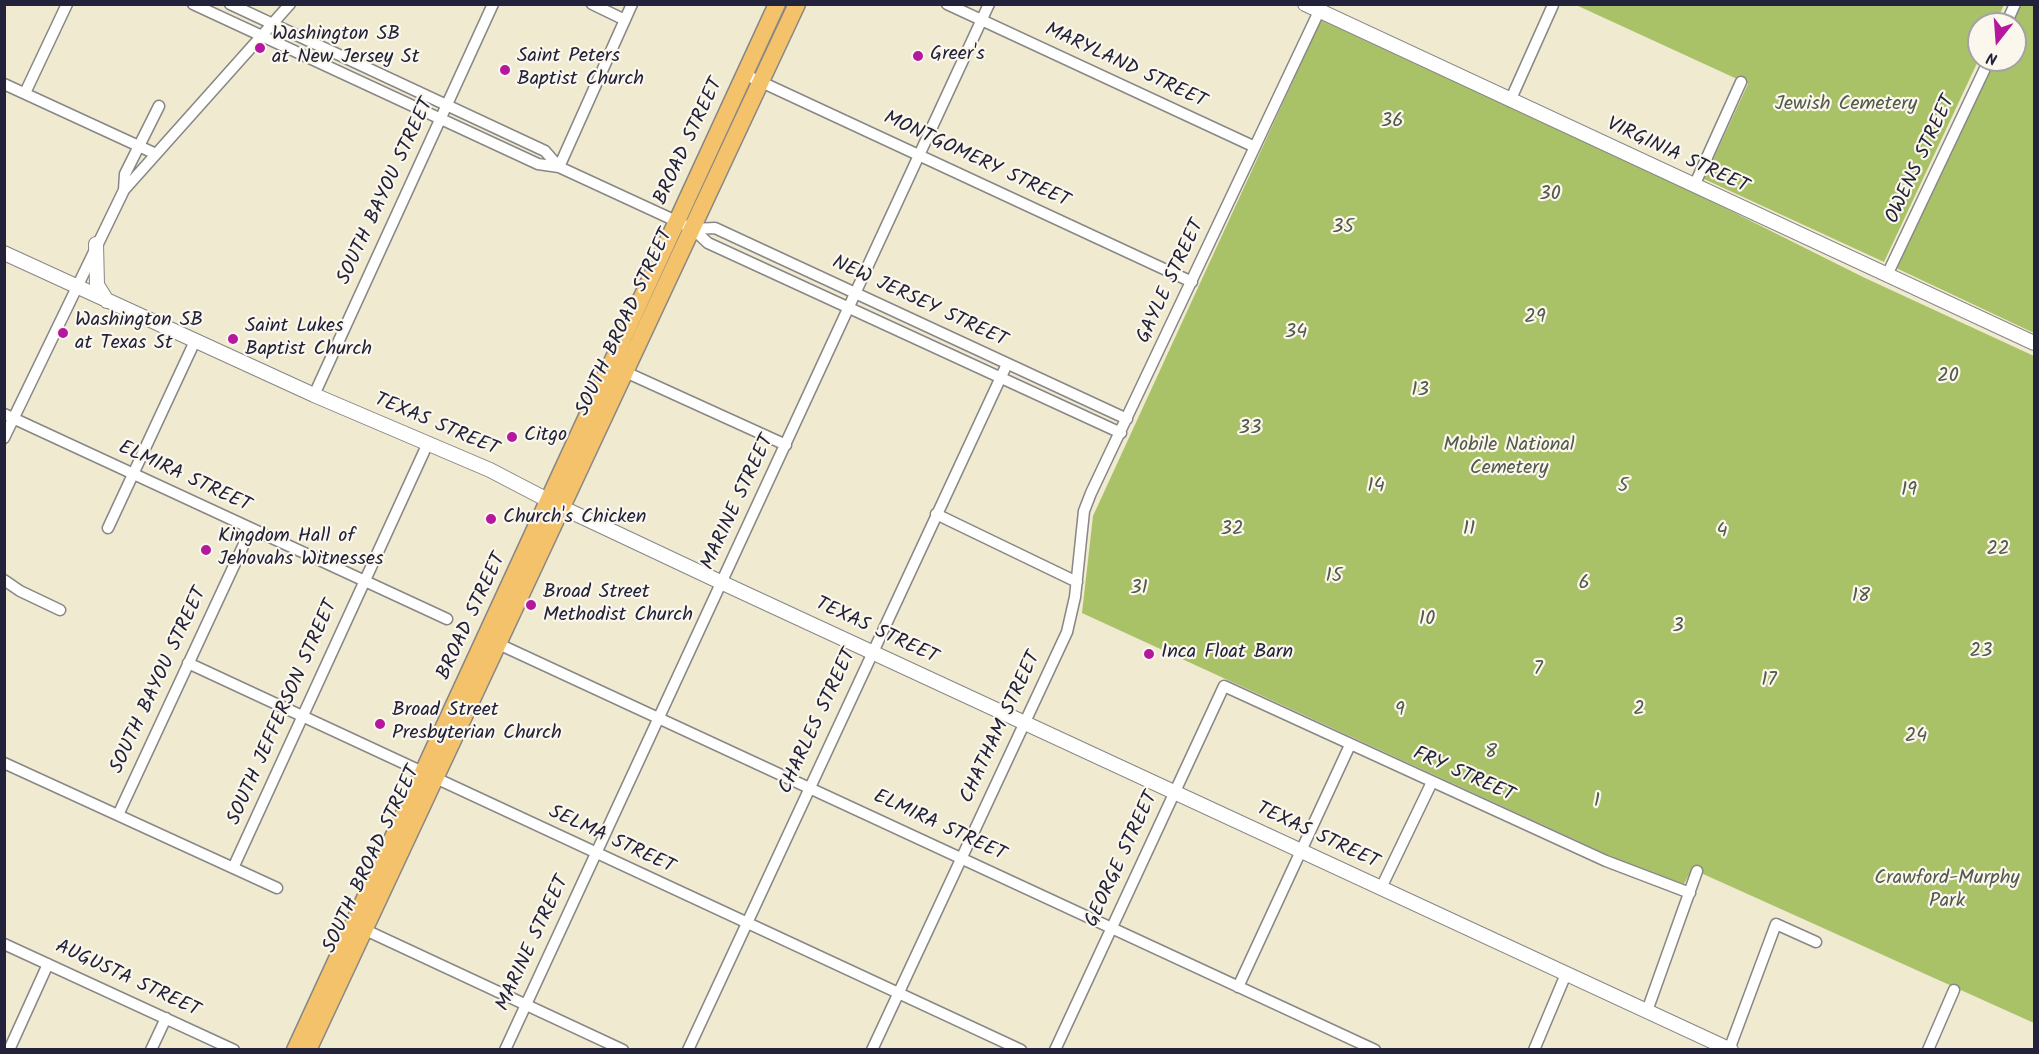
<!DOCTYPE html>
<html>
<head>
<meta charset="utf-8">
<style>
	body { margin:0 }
	#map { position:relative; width:2039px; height:1054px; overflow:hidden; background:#efead0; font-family:Kalam,sans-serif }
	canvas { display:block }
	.frame { position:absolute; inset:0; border:6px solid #22223b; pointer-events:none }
	.north { position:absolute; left:1967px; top:12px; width:60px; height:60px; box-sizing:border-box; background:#fbf7ec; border:2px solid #a4a2a5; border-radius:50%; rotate:197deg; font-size:16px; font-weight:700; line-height:24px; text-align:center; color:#22223b }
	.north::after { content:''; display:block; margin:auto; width:21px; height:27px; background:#b5179e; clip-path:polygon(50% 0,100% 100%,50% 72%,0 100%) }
</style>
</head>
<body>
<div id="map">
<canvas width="2039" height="1054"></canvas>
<div class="frame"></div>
<div class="north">N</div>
</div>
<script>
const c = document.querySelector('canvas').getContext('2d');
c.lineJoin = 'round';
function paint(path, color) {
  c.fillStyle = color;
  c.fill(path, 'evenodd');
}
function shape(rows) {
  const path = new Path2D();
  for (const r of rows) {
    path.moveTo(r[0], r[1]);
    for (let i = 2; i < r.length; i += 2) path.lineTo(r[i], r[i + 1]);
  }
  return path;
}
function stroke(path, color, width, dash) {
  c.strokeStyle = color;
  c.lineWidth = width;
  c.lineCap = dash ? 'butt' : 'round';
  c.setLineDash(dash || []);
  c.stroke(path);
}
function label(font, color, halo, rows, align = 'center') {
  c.font = font + ' Kalam,sans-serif';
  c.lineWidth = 4.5;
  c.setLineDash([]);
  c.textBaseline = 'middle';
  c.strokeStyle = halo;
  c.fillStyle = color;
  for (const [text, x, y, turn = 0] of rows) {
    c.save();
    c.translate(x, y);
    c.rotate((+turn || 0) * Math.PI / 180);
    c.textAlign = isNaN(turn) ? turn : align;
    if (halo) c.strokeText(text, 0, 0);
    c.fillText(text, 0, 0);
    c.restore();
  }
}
const green = shape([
	[1576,5,2004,5,1995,24,1979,24,1979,59,1884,262,1704,179,1748,84],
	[2021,5,2034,5,2034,333,1896,268,1995,60,2015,60,2015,24,2012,24],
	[1321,20,1699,195,1865,278,2034,356,2034,1023,1692,869,1684,884,1615,858,1082,613,1093,516]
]);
const minor = shape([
	[193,4,538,164,559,167,676,221,693,229,708,243,1121,433],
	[230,4,545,151,559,167],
	[592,4,625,20],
	[947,4,1255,147],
	[2006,24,2015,4],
	[744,74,1192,282],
	[4,84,156,154],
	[25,93,67,4],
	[1510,101,1553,5],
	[559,167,632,4],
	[1694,186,1741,82],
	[124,190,125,174,159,106],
	[693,229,715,228,1127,419],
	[1887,275,1989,60],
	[621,370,786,445],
	[314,395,493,4],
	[4,414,447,619],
	[4,438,124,190,290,4],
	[936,514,1077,582],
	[108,528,195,341],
	[4,580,20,591,60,610],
	[492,641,1375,1050],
	[188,663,1021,1050],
	[4,763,277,888],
	[118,815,251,529],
	[233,868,428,443],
	[1381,888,1432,782],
	[359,927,623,1050],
	[4,944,234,1050],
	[1238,987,1350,745],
	[1647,1011,1697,871],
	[9,1050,48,964],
	[151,1050,166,1018],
	[505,1050,989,4],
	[688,1050,1007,364],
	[872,1050,1067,632,1075,597,1084,511,1091,493,1322,5],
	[1055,1050,1224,686,1606,861,1690,893],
	[1534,1050,1566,974],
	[1729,1050,1776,924,1816,942],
	[1928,1050,1954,990]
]);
const tertiary = shape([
	[1305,4,2034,343],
	[96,244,97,285,107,301],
	[4,253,314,395,490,470,561,507,714,579,1731,1050]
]);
const primary = shape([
	[295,1050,777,4],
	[308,1050,797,4]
]);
const markers = [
	[260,48,6,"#b5179e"],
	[918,56,6,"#b5179e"],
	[505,70,6,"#b5179e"],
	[63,333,6,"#b5179e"],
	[233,339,6,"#b5179e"],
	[512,437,6,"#b5179e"],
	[491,519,6,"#b5179e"],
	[206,550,6,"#b5179e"],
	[531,605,6,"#b5179e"],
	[1149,654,6,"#b5179e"],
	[380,724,6,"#b5179e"]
];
const poiNames = [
	["Washington SB",272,36],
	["at New Jersey St",272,59],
	["Greer's",930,56],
	["Saint Peters",517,58],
	["Baptist Church",517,81],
	["Washington SB",75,322],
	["at Texas St",75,345],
	["Saint Lukes",245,328],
	["Baptist Church",245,351],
	["Citgo",524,437],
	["Church's Chicken",503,519],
	["Kingdom Hall of",218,538],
	["Jehovahs Witnesses",218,561],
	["Broad Street",543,594],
	["Methodist Church",543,617],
	["Inca Float Barn",1161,654],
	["Broad Street",392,712],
	["Presbyterian Church",392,735]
];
const streetNames = [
	["MARYLAND STREET",1125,67,25],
	["BROAD STREET",690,142,-65],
	["VIRGINIA STREET",1677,157,25],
	["OWENS STREET",1922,160,-65],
	["MONTGOMERY STREET",976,161,25],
	["SOUTH BAYOU STREET",387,192,-65],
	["GAYLE STREET",1172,282,-65],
	["NEW JERSEY STREET",919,303,25],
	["SOUTH BROAD STREET",626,323,-65],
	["TEXAS STREET",436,426,23],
	["ELMIRA STREET",184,478,25],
	["MARINE STREET",739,503,-65],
	["BROAD STREET",473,617,-65],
	["TEXAS STREET",876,632,25],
	["SOUTH BAYOU STREET",160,681,-65],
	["SOUTH JEFFERSON STREET",284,713,-66],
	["CHARLES STREET",819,722,-65],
	["CHATHAM STREET",1002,728,-65],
	["FRY STREET",1463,776,24],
	["ELMIRA STREET",939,827,25],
	["TEXAS STREET",1317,837,25],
	["SELMA STREET",611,841,25],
	["SOUTH BROAD STREET",373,860,-65],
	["GEORGE STREET",1123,860,-65],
	["MARINE STREET",534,944,-65],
	["AUGUSTA STREET",127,980,25]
];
const parkNames = [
	["Jewish Cemetery",1846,106],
	["36",1392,123],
	["30",1550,196],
	["35",1343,229],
	["29",1535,319],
	["34",1296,334],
	["20",1948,378],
	["13",1420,392],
	["33",1250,430],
	["Mobile National",1509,447],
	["Cemetery",1509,470],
	["14",1376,488],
	["5",1623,488],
	["19",1909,492],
	["32",1232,531],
	["11",1469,531],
	["4",1722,533],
	["22",1998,551],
	["15",1334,578],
	["6",1584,585],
	["31",1139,590],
	["18",1861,598],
	["10",1427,621],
	["3",1678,628],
	["23",1981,653],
	["7",1538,671],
	["17",1769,682],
	["2",1639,711],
	["9",1400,712],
	["24",1916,738],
	["8",1491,754],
	["1",1597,803],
	["Crawford-Murphy",1947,880],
	["Park",1947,903]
];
paint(green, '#a9c268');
stroke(minor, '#888686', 13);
stroke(tertiary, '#888686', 16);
stroke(primary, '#888686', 19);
stroke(minor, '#fff', 10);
stroke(tertiary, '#fff', 14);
stroke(primary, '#f3c26a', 16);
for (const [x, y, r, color] of markers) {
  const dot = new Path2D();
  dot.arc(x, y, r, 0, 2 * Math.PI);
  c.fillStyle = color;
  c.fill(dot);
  stroke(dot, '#fbf7ec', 2);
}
label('20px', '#22223b', '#fbf7ec', poiNames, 'left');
label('20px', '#22223b', '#fbf7ec', streetNames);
label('20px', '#515a4b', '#fbf7ec', parkNames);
</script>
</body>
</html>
